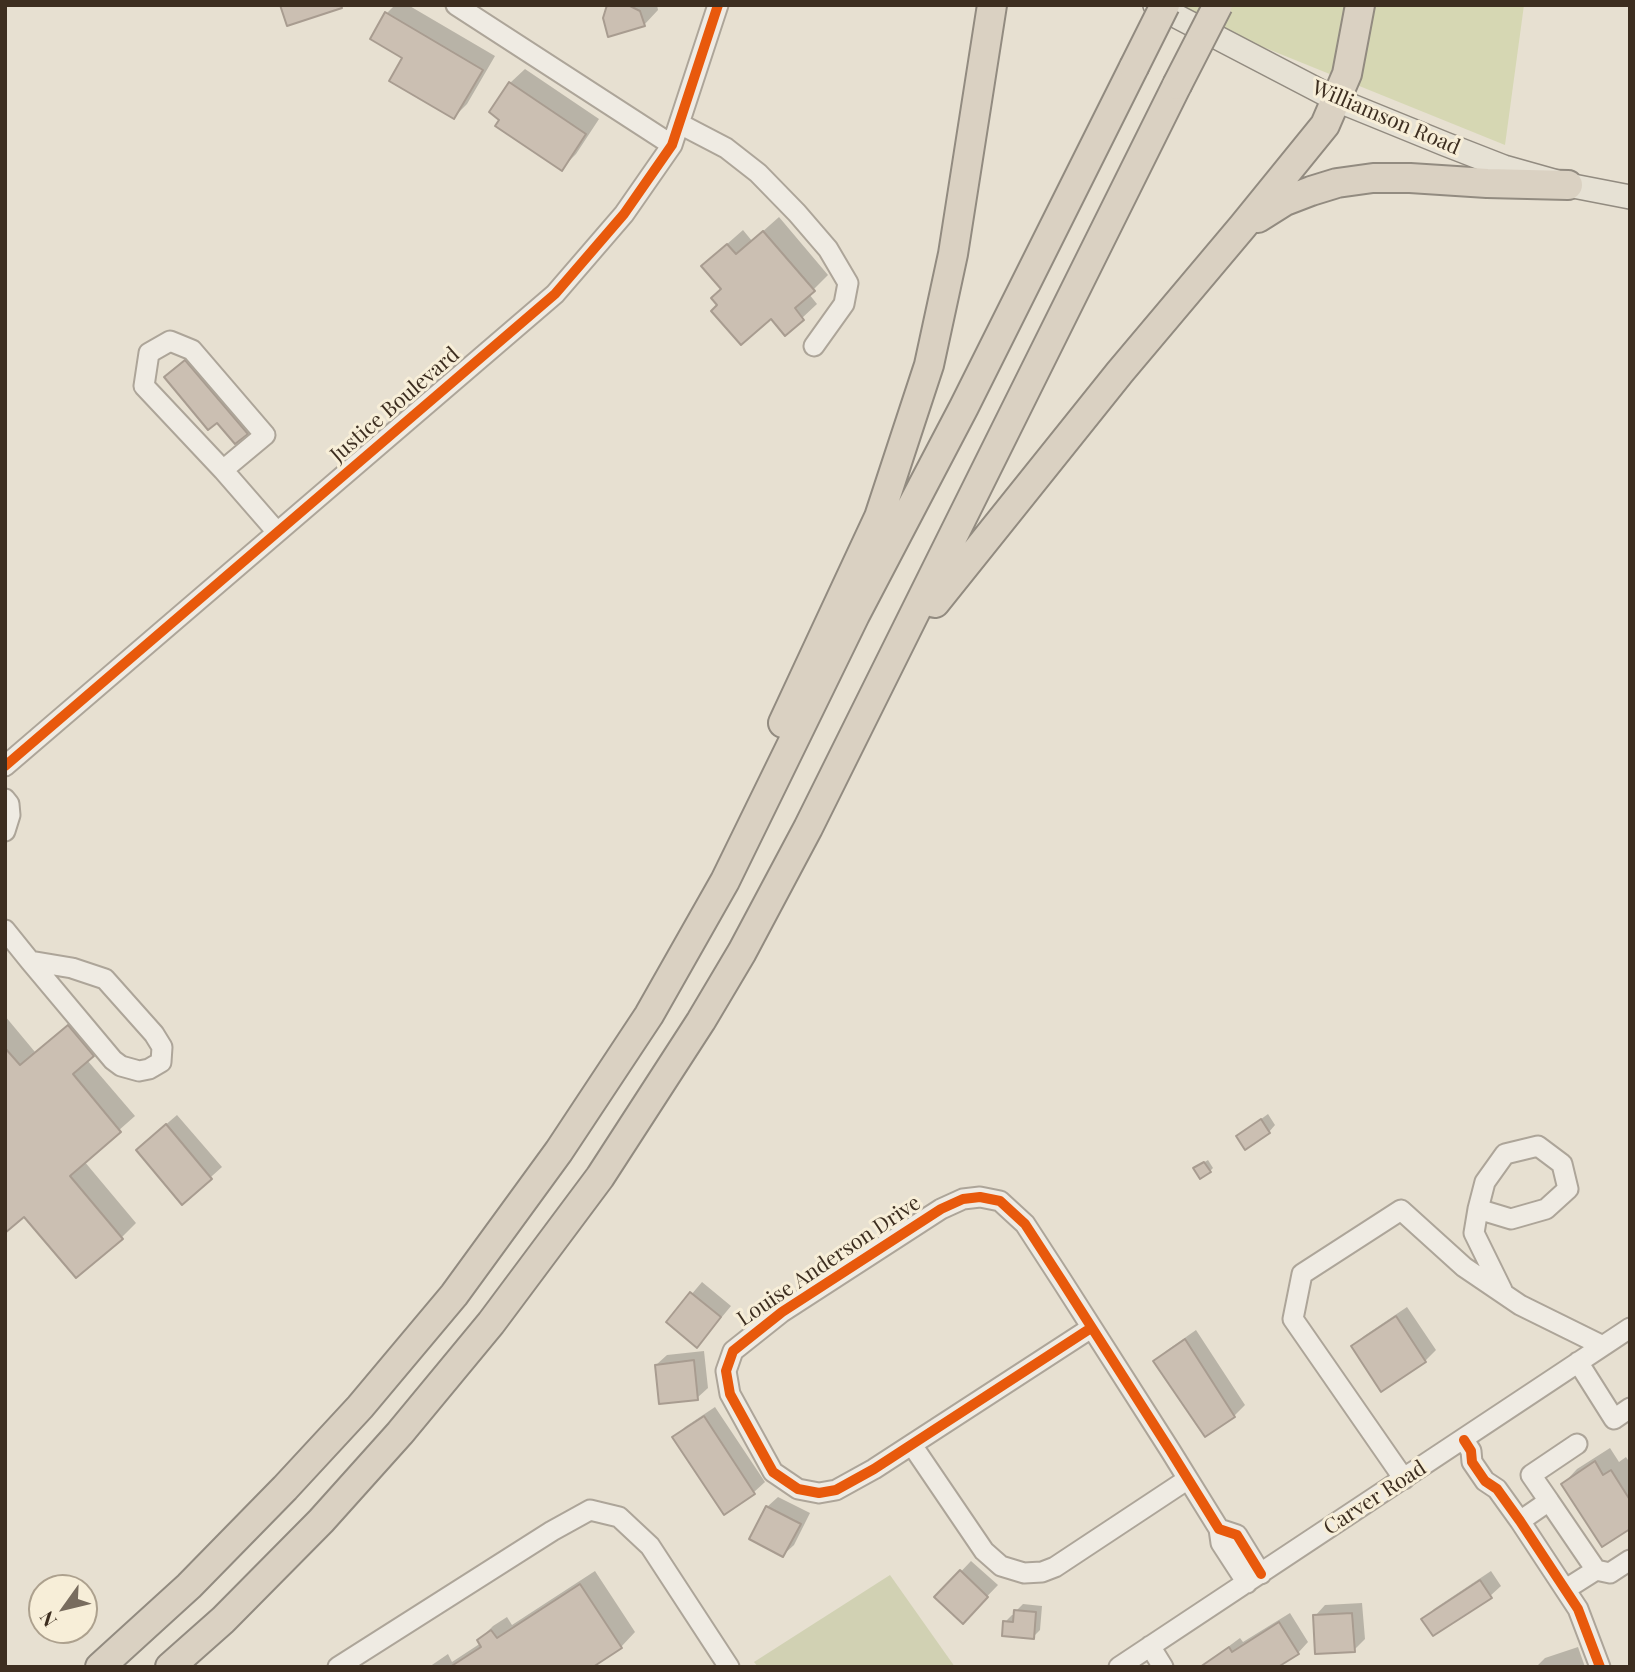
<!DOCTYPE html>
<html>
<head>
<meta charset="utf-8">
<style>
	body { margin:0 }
	#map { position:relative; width:1635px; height:1672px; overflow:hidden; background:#e7e0d1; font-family:"Playfair Display",serif }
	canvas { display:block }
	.frame { position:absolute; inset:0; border:7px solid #3d2e20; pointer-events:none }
	.north { position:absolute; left:28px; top:1574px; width:70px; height:70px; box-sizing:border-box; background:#f7eed8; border:2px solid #ada18e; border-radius:50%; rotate:236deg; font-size:19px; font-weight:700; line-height:28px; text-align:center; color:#3d2e20 }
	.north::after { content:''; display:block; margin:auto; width:24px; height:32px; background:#786c5e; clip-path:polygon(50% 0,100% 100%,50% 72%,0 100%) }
</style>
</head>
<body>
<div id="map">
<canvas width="1635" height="1672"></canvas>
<div class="frame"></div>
<div class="north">N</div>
</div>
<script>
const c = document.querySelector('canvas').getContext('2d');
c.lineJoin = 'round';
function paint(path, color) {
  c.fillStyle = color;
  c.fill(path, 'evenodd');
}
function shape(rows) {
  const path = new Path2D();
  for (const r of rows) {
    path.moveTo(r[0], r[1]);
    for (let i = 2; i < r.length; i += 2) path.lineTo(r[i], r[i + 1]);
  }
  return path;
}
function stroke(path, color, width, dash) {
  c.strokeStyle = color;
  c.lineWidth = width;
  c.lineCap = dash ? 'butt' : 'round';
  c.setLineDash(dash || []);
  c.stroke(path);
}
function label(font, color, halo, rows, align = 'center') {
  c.font = font + ' "Playfair Display",serif';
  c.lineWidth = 6;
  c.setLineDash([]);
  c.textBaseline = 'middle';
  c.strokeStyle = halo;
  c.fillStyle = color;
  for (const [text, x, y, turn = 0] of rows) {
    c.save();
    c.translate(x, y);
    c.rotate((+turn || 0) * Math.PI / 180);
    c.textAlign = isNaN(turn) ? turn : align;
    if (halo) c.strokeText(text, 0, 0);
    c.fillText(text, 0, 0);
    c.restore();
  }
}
const green = shape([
	[1183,5,1524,5,1505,145,1179,13]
]);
const cemetery = shape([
	[890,1575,955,1667,758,1667,754,1662]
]);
const shadow = shape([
	[395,5,408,5,495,56,467,104,454,117,387,13],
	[606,5,657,5,658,10,644,25,607,9],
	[525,69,599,119,576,154,562,168,510,83],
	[779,217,828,275,809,294,817,304,786,333,771,317,719,305,723,288,718,252,743,230,752,241],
	[196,351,257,422,246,432,177,367],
	[83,1012,107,1040,87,1060,135,1116,84,1161,136,1223,121,1238,24,1214,5,1231,5,1016,35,1052],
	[1268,1114,1275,1125,1269,1132,1238,1136],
	[177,1115,222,1167,183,1202,149,1139],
	[1208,1160,1213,1168,1210,1171,1198,1166],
	[702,1282,731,1306,707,1335,668,1322],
	[1407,1307,1436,1350,1425,1361,1381,1389,1353,1346,1364,1336],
	[1196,1330,1245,1405,1234,1416,1156,1361,1166,1351],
	[704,1351,708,1388,697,1398,656,1365,667,1355],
	[715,1407,765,1482,754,1492,724,1512,675,1438,685,1427],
	[1610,1448,1619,1462,1626,1457,1630,1463,1630,1527,1563,1484,1577,1469],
	[778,1497,810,1513,794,1545,783,1555,767,1507],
	[971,1561,998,1585,973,1611,937,1597],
	[595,1571,635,1632,621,1647,590,1667,429,1667,448,1654,452,1662,481,1643,479,1640,493,1626,507,1617,512,1625],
	[1491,1571,1501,1586,1490,1596,1424,1619,1434,1609],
	[1362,1603,1365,1639,1354,1650,1315,1616,1325,1605],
	[1023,1604,1042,1606,1040,1630,1033,1637,1005,1622,1012,1615,1015,1615,1016,1611],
	[1290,1613,1308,1642,1298,1653,1201,1667,1240,1638,1243,1642],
	[1578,1647,1585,1667,1536,1667,1545,1658]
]);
const building = shape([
	[280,5,341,5,342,8,287,26,280,5],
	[607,5,628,5,640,11,645,26,608,37,603,18,607,5],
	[385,12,483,70,454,119,389,81,402,58,370,39,385,12],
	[509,82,586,134,562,171,495,126,499,120,489,112,509,82],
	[763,231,815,291,795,308,804,320,785,336,771,319,741,345,711,311,717,305,711,298,721,289,701,266,727,244,736,254,763,231],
	[185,360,248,434,235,444,217,423,208,430,164,377,185,360],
	[68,1025,94,1056,73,1074,121,1132,70,1176,123,1239,76,1278,24,1217,5,1233,5,1048,20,1065,68,1025],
	[1261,1119,1270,1133,1245,1150,1236,1136,1261,1119],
	[166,1124,212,1179,182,1205,136,1150,166,1124],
	[1204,1162,1211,1172,1200,1179,1193,1168,1204,1162],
	[690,1292,721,1317,697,1348,666,1322,690,1292],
	[1396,1316,1426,1362,1381,1392,1351,1346,1396,1316],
	[1185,1339,1235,1417,1205,1437,1153,1361,1185,1339],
	[694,1360,698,1400,659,1404,655,1365,694,1360],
	[704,1416,755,1494,724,1515,672,1437,704,1416],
	[1595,1461,1603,1475,1611,1470,1630,1500,1630,1529,1602,1547,1561,1484,1595,1461],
	[766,1506,801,1524,783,1557,749,1539,766,1506],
	[960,1570,988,1597,963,1624,934,1597,960,1570],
	[1480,1580,1492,1598,1433,1636,1421,1619,1480,1580],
	[580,1584,622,1648,593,1667,450,1667,481,1647,477,1640,491,1630,497,1638,580,1584],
	[1014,1610,1036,1612,1034,1639,1002,1636,1003,1621,1013,1622,1014,1610],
	[1352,1613,1355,1652,1315,1654,1313,1615,1352,1613],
	[1279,1622,1299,1654,1278,1667,1200,1667,1229,1647,1232,1652,1279,1622]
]);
const minor = shape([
	[456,5,672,145],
	[680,124,726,148,758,173,797,213,828,249,848,283,844,304,814,346],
	[223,470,144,386,149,353,170,341,192,350,265,435,223,470,277,532],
	[5,766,555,294,624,214,672,145,718,5],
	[5,799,9,804,10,815,5,831],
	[5,930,30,961,113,1060,121,1066,139,1071,149,1069,161,1062,162,1047,154,1034,105,979,72,968,30,961],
	[1478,1209,1485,1182,1505,1154,1538,1146,1562,1164,1568,1189,1546,1209,1511,1219,1478,1209,1474,1233,1502,1290],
	[1091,1328,874,1469,836,1490,819,1493,798,1489,773,1472,730,1394,726,1371,733,1351,782,1312,941,1209,963,1199,980,1197,1000,1201,1025,1224,1062,1281,1170,1450,1219,1529,1237,1535,1261,1574],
	[1578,1362,1614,1419,1630,1408],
	[1464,1440,1471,1451,1472,1462,1485,1481,1497,1489,1520,1521,1578,1609,1600,1667],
	[912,1445,984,1551,1001,1566,1024,1573,1042,1572,1055,1567,1188,1479],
	[1404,1479,1293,1319,1302,1274,1401,1210,1464,1267,1520,1305,1603,1346],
	[1549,1501,1596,1570],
	[1520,1521,1549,1501,1531,1475,1577,1444],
	[1219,1529,1221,1543,1247,1583],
	[1566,1589,1596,1570,1610,1573,1630,1560],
	[1150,1646,1163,1667],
	[338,1667,552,1531,590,1510,619,1517,650,1546,729,1667],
	[1119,1667,1630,1328]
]);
const major = shape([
	[1155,5,1337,100,1445,144,1504,167,1568,185,1630,197]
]);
const highway = shape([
	[1258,218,1285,201,1311,191,1337,183,1373,178,1410,178,1487,183,1568,185],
	[935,603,1120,372,1243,226,1325,125,1347,74,1360,5],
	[783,723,879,517,929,365,953,254,992,5],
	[100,1667,189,1586,285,1488,360,1407,454,1295,559,1151,649,1015,725,881,855,615,964,407,1134,67],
	[170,1667,223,1620,321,1521,400,1433,491,1323,600,1177,701,1021,742,952,808,828,1177,85]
]);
const highwayBridge = shape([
	[1134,67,1165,5],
	[1177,85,1218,5]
]);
const cycleway = shape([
	[5,766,555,294,624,214,672,145,718,5],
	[1091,1328,874,1469,836,1490,819,1493,798,1489,773,1472,730,1394,726,1371,733,1351,782,1312,941,1209,963,1199,980,1197,1000,1201,1025,1224,1062,1281,1170,1450,1219,1529,1237,1535,1261,1574],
	[1464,1440,1471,1451,1472,1462,1485,1481,1497,1489,1520,1521,1578,1609,1600,1667]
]);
const streetNames = [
	["Williamson Road",1386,118,23],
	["Justice Boulevard",395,405,-41],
	["Louise Anderson Drive",829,1261,-34],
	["Carver Road",1375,1498,-33]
];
paint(green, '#d6d7b3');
paint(cemetery, '#d1d1b3');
paint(shadow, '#0003');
paint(building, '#cbbfb2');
stroke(building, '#a89c90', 2);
stroke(minor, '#ada599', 23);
stroke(major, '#928b80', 26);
stroke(highway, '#928b80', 32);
stroke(minor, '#efebe3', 19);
stroke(major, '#e6e1d4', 23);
stroke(highway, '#dad1c2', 28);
stroke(highwayBridge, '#928b80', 32, []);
stroke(highwayBridge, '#dad1c2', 28);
stroke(cycleway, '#e8590c', 10);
label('21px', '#3d2e20', '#f7eed8', streetNames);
</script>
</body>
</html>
